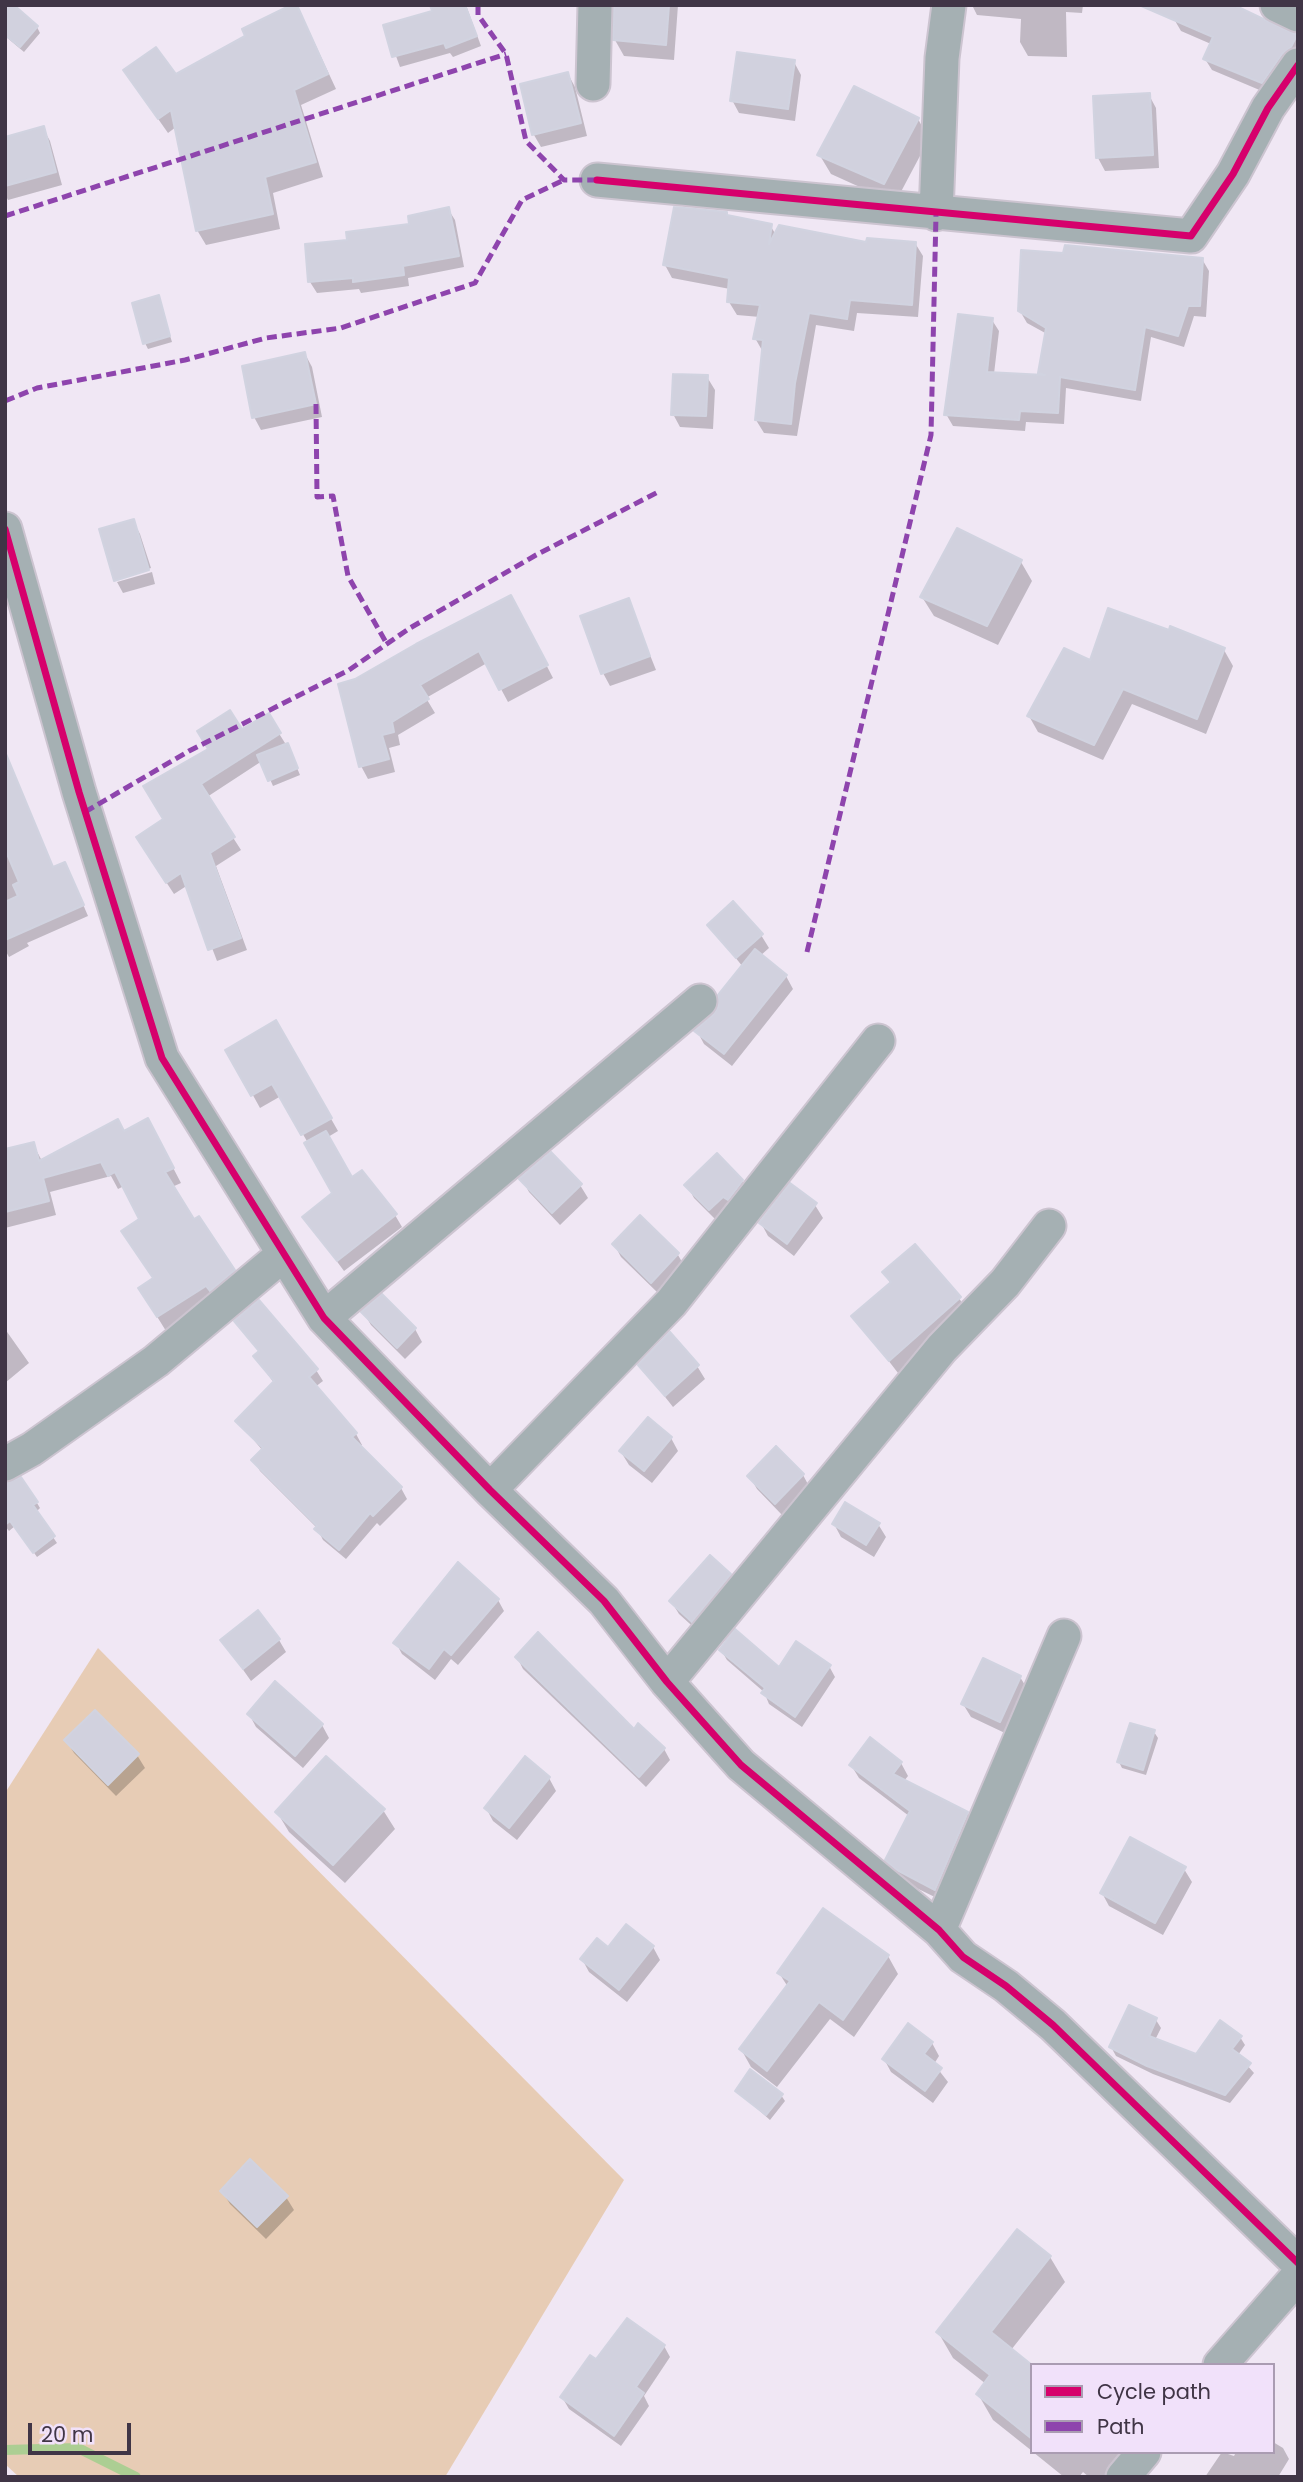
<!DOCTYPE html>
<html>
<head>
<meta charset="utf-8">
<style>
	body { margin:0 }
	#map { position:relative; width:1303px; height:2482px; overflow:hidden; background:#f0e7f4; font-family:Poppins,sans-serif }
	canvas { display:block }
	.frame { position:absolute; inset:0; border:7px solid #403546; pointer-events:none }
	.legend { position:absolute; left:1030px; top:2363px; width:245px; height:91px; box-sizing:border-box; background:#f1e1fa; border:2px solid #aa9cb2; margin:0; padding:9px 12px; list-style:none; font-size:21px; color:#403546 }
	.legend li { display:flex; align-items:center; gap:14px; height:35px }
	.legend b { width:35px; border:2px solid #aa9cb2 }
	.scale { position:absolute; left:28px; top:2423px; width:103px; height:32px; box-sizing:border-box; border:4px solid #403546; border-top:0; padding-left:9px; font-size:21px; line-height:24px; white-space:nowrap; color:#403546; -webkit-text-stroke:5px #f1e1fa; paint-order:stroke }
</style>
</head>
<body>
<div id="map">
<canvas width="1303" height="2482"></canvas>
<div class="frame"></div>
<ul class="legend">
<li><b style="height:9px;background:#d6006c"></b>Cycle path</li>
<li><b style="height:9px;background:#8e44ad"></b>Path</li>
</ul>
<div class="scale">20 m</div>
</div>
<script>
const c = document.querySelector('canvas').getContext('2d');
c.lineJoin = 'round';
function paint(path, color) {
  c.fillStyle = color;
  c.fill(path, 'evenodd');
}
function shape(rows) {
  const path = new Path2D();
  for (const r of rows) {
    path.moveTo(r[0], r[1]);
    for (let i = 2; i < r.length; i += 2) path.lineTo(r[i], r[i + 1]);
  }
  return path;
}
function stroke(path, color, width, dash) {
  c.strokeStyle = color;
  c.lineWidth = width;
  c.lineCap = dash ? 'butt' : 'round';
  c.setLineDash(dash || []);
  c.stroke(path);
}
const green = shape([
	[98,1648,624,2180,445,2477,19,2477,5,2464,5,1793]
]);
const shadow = shape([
	[432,5,466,5,481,46,453,57,450,53,400,67,385,26,435,12],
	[616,5,678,5,674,60,624,56,615,40],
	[972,5,1083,5,1082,13,1066,12,1067,57,1028,56,1020,42,1021,19,977,15],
	[1231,5,1298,38,1298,59,1269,94,1212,70,1205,59,1211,44,1181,31,1174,19],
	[5,7,37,27,40,33,24,52,5,36],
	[304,20,336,89,301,105,323,177,273,193,280,229,206,245,197,230,176,127,168,133,142,96,175,76],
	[794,62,801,75,795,121,739,113,732,100],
	[568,74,575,87,587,136,541,147,534,135,522,85],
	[1149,95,1156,108,1159,168,1105,171,1098,158],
	[918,119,929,139,895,203,831,174,819,154],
	[43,128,50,141,62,185,8,200,5,194,5,139],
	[448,209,455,220,464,267,408,278,409,286,361,293,359,289,317,293,310,282,307,245,349,242,411,225],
	[726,213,728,217,770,225,776,235,868,244,915,243,923,256,918,317,857,313,854,331,816,325,797,436,764,433,756,420,763,352,755,338,760,317,737,315,729,302,730,289,672,278,665,265],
	[1202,259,1209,271,1206,317,1194,316,1184,347,1151,337,1141,401,1066,388,1064,424,1026,422,1025,431,953,426,946,414,992,320,999,331,994,374,1041,376,1047,334,1027,323,1020,311],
	[158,297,172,342,148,349,145,343],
	[305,354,312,367,322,417,261,430,254,417],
	[707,377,715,390,713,429,680,427,673,414],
	[133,521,140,534,151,568,116,581,101,530],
	[1021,562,1032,581,998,645,934,616,922,597],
	[152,572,155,584,123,593,117,582],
	[628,600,656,670,610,686,603,673],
	[518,610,553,678,508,702,487,663,426,698,435,713,398,735,400,745,389,748,395,772,368,779,361,766,356,681],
	[1224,650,1233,666,1206,734,1132,704,1103,760,1038,732,1029,716,1091,663],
	[268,716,290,751,300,775,273,786,262,761,207,797,241,850,216,866,247,950,217,961,188,885,174,894,145,850,165,819,241,731],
	[13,774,53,869,70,874,88,916,27,943,29,946,9,957,5,950,5,777],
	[710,926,761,935,769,948,760,956,786,976,793,989,732,1066,704,1044,697,1031,714,1016,743,967],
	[276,1022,338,1131,328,1137,352,1180,395,1215,402,1227,344,1271,304,1217,334,1194,308,1143,281,1096,260,1108,228,1050],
	[124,1133,156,1135,181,1183,172,1187,193,1222,242,1285,166,1331,148,1302,154,1279,141,1220,124,1186,118,1189,111,1176,50,1192,56,1215,5,1228,5,1151,33,1144,42,1161],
	[717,1155,742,1181,749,1194,718,1222,694,1198,687,1185],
	[522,1179,580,1185,588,1198,560,1225,529,1192],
	[815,1205,823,1218,794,1256,768,1236,761,1223],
	[640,1218,678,1255,685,1267,659,1294,621,1257,614,1244],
	[884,1273,959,1298,967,1311,898,1373,854,1316,891,1284],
	[363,1312,415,1329,422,1342,405,1359,371,1325],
	[236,1321,316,1370,323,1381,315,1387,356,1434,362,1445,359,1447,401,1488,407,1499,380,1526,377,1523,346,1559,323,1540,317,1528,260,1471,254,1461,263,1451,238,1421,274,1383,255,1357,260,1353],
	[5,1329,29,1363,5,1383],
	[640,1365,697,1366,705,1379,673,1407],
	[671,1438,678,1451,652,1483,629,1465,621,1452],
	[803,1475,810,1488,783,1516,757,1489,750,1477],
	[5,1491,37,1503,40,1508,36,1512,57,1543,37,1557,15,1526,9,1531,5,1526],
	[834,1524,878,1524,886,1537,874,1557,841,1537],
	[730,1575,737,1588,700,1633,679,1614,671,1601],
	[498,1600,504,1611,458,1665,451,1659,435,1680,402,1654,396,1643],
	[222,1640,279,1640,286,1652,251,1681],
	[721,1650,779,1669,829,1666,835,1677,802,1727,769,1704,764,1692,727,1660],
	[517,1657,664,1749,670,1760,646,1787,523,1669],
	[1020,1677,1028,1690,1007,1734,971,1717,963,1704],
	[249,1714,322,1725,329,1738,303,1768,256,1727],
	[1154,1732,1158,1738,1146,1775,1122,1768,1119,1762],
	[66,1740,137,1755,145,1768,116,1796,74,1753],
	[901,1763,908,1776,904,1781,967,1813,975,1826,943,1901,906,1883,894,1873,887,1860,909,1816,859,1778,851,1765],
	[549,1778,556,1791,517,1840,493,1821,486,1808],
	[383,1810,395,1829,345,1883,289,1832,277,1812],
	[1184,1869,1192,1882,1163,1935,1109,1906,1102,1893],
	[653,1947,660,1960,627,2002,589,1972,582,1959,609,1949],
	[888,1956,898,1974,854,2037,830,2019,777,2087,751,2067,741,2049,788,1987,779,1973],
	[1156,2020,1161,2028,1155,2040,1196,2056,1240,2037,1245,2045,1238,2055,1254,2073,1230,2103,1153,2074,1116,2056,1111,2047],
	[932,2043,939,2056,934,2064,948,2082,933,2103,891,2072,884,2059],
	[737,2091,781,2095,785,2101,770,2120],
	[222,2191,286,2197,294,2210,266,2239,230,2204],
	[1050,2257,1065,2282,1011,2350,1032,2367,1032,2451,993,2420,978,2394,986,2384,953,2358,938,2332],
	[664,2346,670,2357,644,2396,649,2406,621,2446,569,2409,562,2397,597,2362],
	[1273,2442,1283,2448,1289,2459,1278,2477,1205,2477,1222,2452,1234,2456,1236,2452,1273,2452],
	[1033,2452,1155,2452,1135,2477,1089,2477,1083,2472,1079,2477,1064,2477]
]);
const stream = shape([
	[5,2450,78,2448,136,2477]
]);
const building = shape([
	[5,5,14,5,38,26,20,47,5,35,5,5],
	[291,5,297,5,328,74,294,90,316,162,265,177,273,214,196,231,171,110,158,119,123,70,156,47,176,74,245,36,242,29,291,5],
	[430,5,465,5,477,36,446,48,444,43,392,57,383,25,432,11,430,5],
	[614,5,669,5,666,45,613,40,614,5],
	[1139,5,1234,5,1297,35,1291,47,1282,54,1262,83,1203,59,1213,37,1139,5],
	[737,52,795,60,788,109,730,101,737,52],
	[568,72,581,123,532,135,520,84,568,72],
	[854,86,919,118,884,184,817,155,854,86],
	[1150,93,1153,155,1096,158,1093,96,1150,93],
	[44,126,56,172,5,186,5,137,44,126],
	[449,207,459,256,403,266,404,275,353,282,353,278,308,282,305,244,347,240,346,232,409,224,408,216,449,207],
	[674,207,727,212,727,215,772,224,769,244,779,225,866,242,867,238,916,242,912,305,850,300,847,319,809,313,795,383,791,424,755,420,763,340,753,339,760,305,727,302,729,278,663,265,674,207],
	[1065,245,1203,258,1200,306,1188,306,1178,336,1145,327,1135,390,1060,377,1058,413,1020,411,1019,420,944,415,958,314,993,318,987,372,1045,375,1038,373,1046,328,1018,311,1021,250,1063,253,1065,245],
	[159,295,170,336,143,344,132,303,159,295],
	[305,352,316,404,252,418,242,366,305,352],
	[673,374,708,375,706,416,671,415,673,374],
	[134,519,149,570,114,581,99,529,134,519],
	[957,528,1022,560,987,626,920,597,957,528],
	[511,595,548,665,499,690,479,651,420,685,429,699,392,722,394,732,382,735,389,759,359,767,338,684,355,679,416,644,511,595],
	[629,598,650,656,601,674,580,616,629,598],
	[1108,608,1169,630,1170,626,1225,648,1197,719,1123,689,1094,745,1027,716,1064,648,1090,660,1108,608],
	[230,710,242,729,269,713,281,733,201,784,235,837,210,853,241,938,208,950,181,873,166,883,136,837,163,819,143,786,208,749,197,731,230,710],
	[288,743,298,768,268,781,257,755,288,743],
	[6,754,53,867,65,862,84,905,5,940,5,902,18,896,13,885,19,882,5,849,6,754],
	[733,901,763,934,736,958,707,925,733,901],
	[755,949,787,975,724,1054,694,1031,713,1015,718,1007,718,995,755,949],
	[276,1020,332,1118,301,1135,272,1084,251,1096,225,1050,276,1020],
	[148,1118,174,1168,165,1172,194,1219,199,1216,235,1270,210,1291,206,1286,157,1317,138,1288,153,1278,121,1231,139,1219,115,1172,108,1176,101,1162,43,1178,49,1201,5,1212,5,1149,34,1142,39,1161,118,1119,124,1131,148,1118],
	[326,1131,352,1177,362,1170,397,1214,337,1261,302,1217,332,1193,304,1143,326,1131],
	[551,1152,582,1184,552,1213,519,1179,551,1152],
	[717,1153,743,1180,728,1200,723,1197,709,1210,684,1185,717,1153],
	[790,1183,817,1203,787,1244,759,1223,790,1183],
	[640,1215,679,1253,651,1283,612,1244,640,1215],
	[915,1244,961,1297,889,1361,851,1316,891,1282,882,1272,915,1244],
	[382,1294,416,1328,397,1348,361,1312,382,1294],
	[259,1300,318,1369,309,1377,357,1433,352,1437,402,1487,373,1516,370,1513,339,1550,314,1529,317,1526,251,1460,263,1448,235,1421,274,1381,253,1356,259,1351,234,1321,259,1300],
	[670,1332,699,1365,665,1396,638,1365,670,1332],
	[648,1417,672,1437,644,1471,619,1451,648,1417],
	[776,1446,804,1474,775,1504,747,1476,776,1446],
	[21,1477,38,1502,33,1505,55,1536,33,1553,10,1521,5,1525,5,1483,21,1477],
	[845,1502,880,1523,866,1545,832,1524,845,1502],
	[710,1555,731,1574,692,1622,669,1601,710,1555],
	[458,1562,499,1599,451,1655,444,1649,429,1669,393,1643,458,1562],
	[258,1610,280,1639,243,1669,220,1640,258,1610],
	[735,1629,779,1667,796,1641,831,1665,795,1717,761,1693,765,1688,719,1650,735,1629],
	[538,1632,634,1729,638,1723,665,1748,639,1777,515,1657,538,1632],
	[983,1658,1021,1676,1000,1722,961,1704,983,1658],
	[275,1681,323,1724,295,1756,247,1714,275,1681],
	[95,1710,139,1754,108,1785,64,1740,95,1710],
	[1130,1723,1155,1730,1143,1770,1117,1762,1130,1723],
	[870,1737,902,1762,893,1774,968,1812,935,1890,897,1870,885,1860,910,1811,849,1765,870,1737],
	[326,1756,385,1809,333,1865,275,1812,326,1756],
	[525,1756,550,1777,509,1828,484,1808,525,1756],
	[1130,1837,1186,1867,1155,1923,1100,1893,1130,1837],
	[823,1908,889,1955,843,2020,819,2002,767,2071,739,2049,790,1981,777,1973,823,1908],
	[626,1924,654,1946,619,1990,580,1959,597,1938,608,1947,626,1924],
	[1129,2005,1157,2018,1149,2036,1196,2054,1220,2020,1242,2036,1232,2049,1251,2063,1225,2095,1147,2066,1109,2047,1129,2005],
	[908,2023,933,2042,924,2054,942,2068,925,2091,882,2059,908,2023],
	[750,2069,783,2094,766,2115,735,2091,750,2069],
	[250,2159,288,2196,257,2227,220,2191,250,2159],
	[1017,2229,1051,2256,991,2332,1032,2365,1032,2439,976,2394,990,2375,936,2332,1017,2229],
	[627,2318,665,2345,636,2387,644,2393,614,2436,560,2397,590,2355,596,2359,627,2318]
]);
const street = shape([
	[1277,5,1298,15],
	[593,84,595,5],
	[597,180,1191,236,1233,174,1268,108,1298,65],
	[936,214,942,58,949,5],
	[5,529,79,792,162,1058,324,1318,490,1490,604,1601,667,1682,741,1765,939,1930,963,1957,1006,1986,1053,2025,1298,2263],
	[324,1318,700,1001],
	[5,1464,32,1449,156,1361,284,1254],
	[490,1490,671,1303,878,1041],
	[667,1682,942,1348,1005,1283,1049,1226],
	[939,1930,1064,1636],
	[1220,2365,1298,2276],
	[1123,2477,1144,2452]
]);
const quiet = shape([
	[478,5,478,15,506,54,526,141,564,180,597,180],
	[5,216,506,54],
	[5,401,37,388,185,360,266,338,341,328,475,283,522,200,564,180],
	[316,404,317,497,333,496,348,576,387,644],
	[85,812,189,751,349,670,410,628,536,555,660,491],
	[807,952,931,435,936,214]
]);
const cycleway = shape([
	[597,180,1191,236,1233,174,1268,108,1298,65],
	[5,529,79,792,162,1058,324,1318,490,1490,604,1601,667,1682,741,1765,939,1930,963,1957,1006,1986,1053,2025,1298,2263]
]);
paint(green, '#e7ccb5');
paint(shadow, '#0003');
stroke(stream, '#acce93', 10);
paint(building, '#d1d1de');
stroke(building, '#d1d3e0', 2);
stroke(street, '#ccc4d0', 37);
stroke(street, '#a5b0b3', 33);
stroke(quiet, '#8e44ad', 5, [10, 5]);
stroke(cycleway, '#d6006c', 7);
</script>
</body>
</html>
